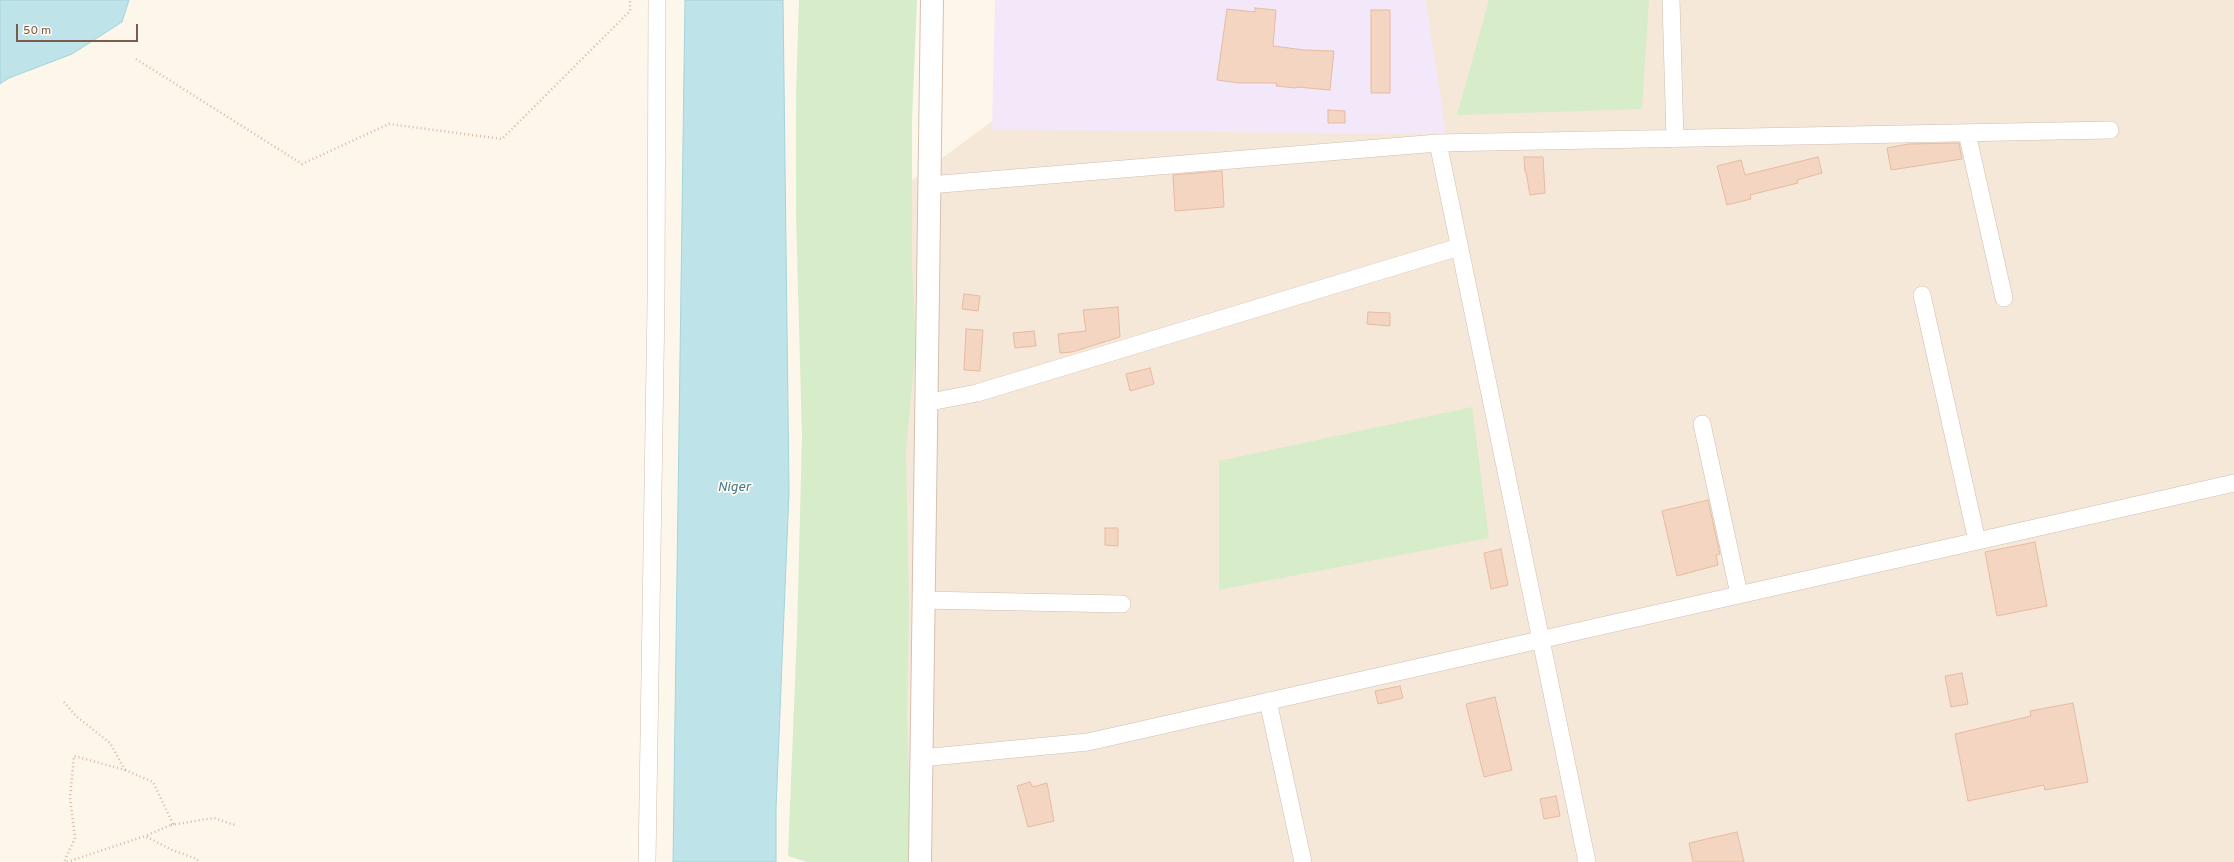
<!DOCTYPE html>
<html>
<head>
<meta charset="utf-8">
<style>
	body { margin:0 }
	#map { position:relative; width:2234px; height:862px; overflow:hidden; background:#fdf6eb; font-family:Overpass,sans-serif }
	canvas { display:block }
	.scale { position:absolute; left:16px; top:24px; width:122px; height:18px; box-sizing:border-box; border:2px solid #7a5c4c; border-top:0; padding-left:5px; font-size:12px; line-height:14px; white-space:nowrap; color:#7a5c4c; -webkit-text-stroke:3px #fffaf2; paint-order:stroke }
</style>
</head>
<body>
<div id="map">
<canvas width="2234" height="862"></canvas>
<div class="scale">50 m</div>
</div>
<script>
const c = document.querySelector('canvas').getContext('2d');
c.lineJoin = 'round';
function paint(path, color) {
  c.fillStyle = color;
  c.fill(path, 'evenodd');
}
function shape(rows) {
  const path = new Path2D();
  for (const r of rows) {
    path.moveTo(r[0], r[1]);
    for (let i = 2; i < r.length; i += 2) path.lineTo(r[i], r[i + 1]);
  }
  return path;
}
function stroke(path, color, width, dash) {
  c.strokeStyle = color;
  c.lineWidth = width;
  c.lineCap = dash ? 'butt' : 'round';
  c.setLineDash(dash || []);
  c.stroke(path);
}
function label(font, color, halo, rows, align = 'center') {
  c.font = font + ' Overpass,sans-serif';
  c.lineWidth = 3.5;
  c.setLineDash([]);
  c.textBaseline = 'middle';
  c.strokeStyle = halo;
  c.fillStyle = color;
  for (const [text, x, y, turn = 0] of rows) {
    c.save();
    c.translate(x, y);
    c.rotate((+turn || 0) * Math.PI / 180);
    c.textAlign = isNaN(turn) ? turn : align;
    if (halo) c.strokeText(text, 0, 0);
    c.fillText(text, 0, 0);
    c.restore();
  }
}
const residential = shape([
	[1233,0,2234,0,2234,862,877,862,888,198,1109,35]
]);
const education = shape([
	[995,0,1426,0,1446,134,992,130]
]);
const green = shape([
	[799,0,917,0,912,120,912,263,916,345,906,450,909,608,907,711,911,862,807,862,788,856,797,632,802,436,796,214,796,96],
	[1489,0,1649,0,1642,109,1457,115],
	[1472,407,1489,538,1219,590,1219,461]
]);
const water = shape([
	[0,0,129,0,122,22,72,54,9,78,0,84,0,0],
	[685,0,783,0,789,491,776,809,776,862,673,862,685,0]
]);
const building = shape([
	[1255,8,1276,10,1273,46,1304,50,1334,51,1330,90,1297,87,1296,88,1276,86,1277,83,1240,83,1217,80,1227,9,1255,12,1255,8],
	[1371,10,1390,10,1390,93,1371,93,1371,10],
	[1328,110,1345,111,1345,123,1328,123,1328,110],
	[1959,143,1962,159,1891,170,1887,148,1908,144,1959,143],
	[1524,157,1543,157,1545,193,1530,195,1526,172,1525,172,1524,157],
	[1818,157,1822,173,1797,180,1798,183,1750,195,1751,199,1727,205,1717,166,1741,160,1745,175,1818,157],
	[1222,171,1224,207,1175,211,1173,175,1222,171],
	[964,294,980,296,978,311,962,309,964,294],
	[1118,307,1120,337,1072,352,1060,353,1058,334,1086,331,1083,310,1118,307],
	[1368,312,1390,313,1390,326,1367,324,1368,312],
	[966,329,983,330,980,371,964,370,966,329],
	[1034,331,1036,346,1015,348,1013,333,1034,331],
	[1150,368,1154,384,1130,391,1126,374,1150,368],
	[1708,500,1720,554,1716,555,1718,565,1677,576,1662,511,1708,500],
	[1105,528,1118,528,1118,546,1105,545,1105,528],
	[2035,542,2047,606,1997,616,1985,552,2035,542],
	[1501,549,1508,585,1491,589,1484,553,1501,549],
	[1962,673,1968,704,1951,707,1945,676,1962,673],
	[1400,686,1403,698,1378,704,1375,691,1400,686],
	[1495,697,1512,770,1484,777,1466,704,1495,697],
	[2073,703,2088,782,2045,790,2044,785,1968,801,1955,734,2031,716,2030,711,2073,703],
	[1030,782,1033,787,1047,783,1054,821,1028,827,1017,786,1030,782],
	[1556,796,1560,816,1544,819,1540,799,1556,796],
	[1737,832,1744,862,1693,862,1689,843,1737,832]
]);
const path = shape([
	[136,59,302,164,389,124,502,139,630,11,630,0],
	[64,702,76,716,110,743,125,770,74,756,70,798,75,838,64,862],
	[125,770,153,782,173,824,145,836],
	[171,825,214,818,235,825],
	[67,862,145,836,172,850,197,859,199,862]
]);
const minor = shape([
	[1671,0,1675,139],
	[1967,133,2004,298],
	[1438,143,1587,862],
	[929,185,1438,143,2110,130],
	[1922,295,1977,541],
	[925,403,977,393,1459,247],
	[1702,424,1739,594],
	[922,600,1122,604],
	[1268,701,1303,862],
	[921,758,1088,742,2234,483],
	[647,862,656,303,657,0]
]);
const secondary = shape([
	[920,862,932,0]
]);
const waterNames = [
	["Niger",734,488]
];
paint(residential, '#f5e8d9');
paint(education, '#f3e7fa');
paint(green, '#d7ecc8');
paint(water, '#bee3e9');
stroke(water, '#a4d3db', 1);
paint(building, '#f4d5c2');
stroke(building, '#e7bba1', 1);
stroke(minor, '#d1beaf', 18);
stroke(secondary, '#d6c0af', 24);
stroke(path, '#dab8a4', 2.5, [1, 3]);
stroke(minor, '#fff', 17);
stroke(secondary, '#fff', 22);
label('italic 14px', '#417c87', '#fffaf2', waterNames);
</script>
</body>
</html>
